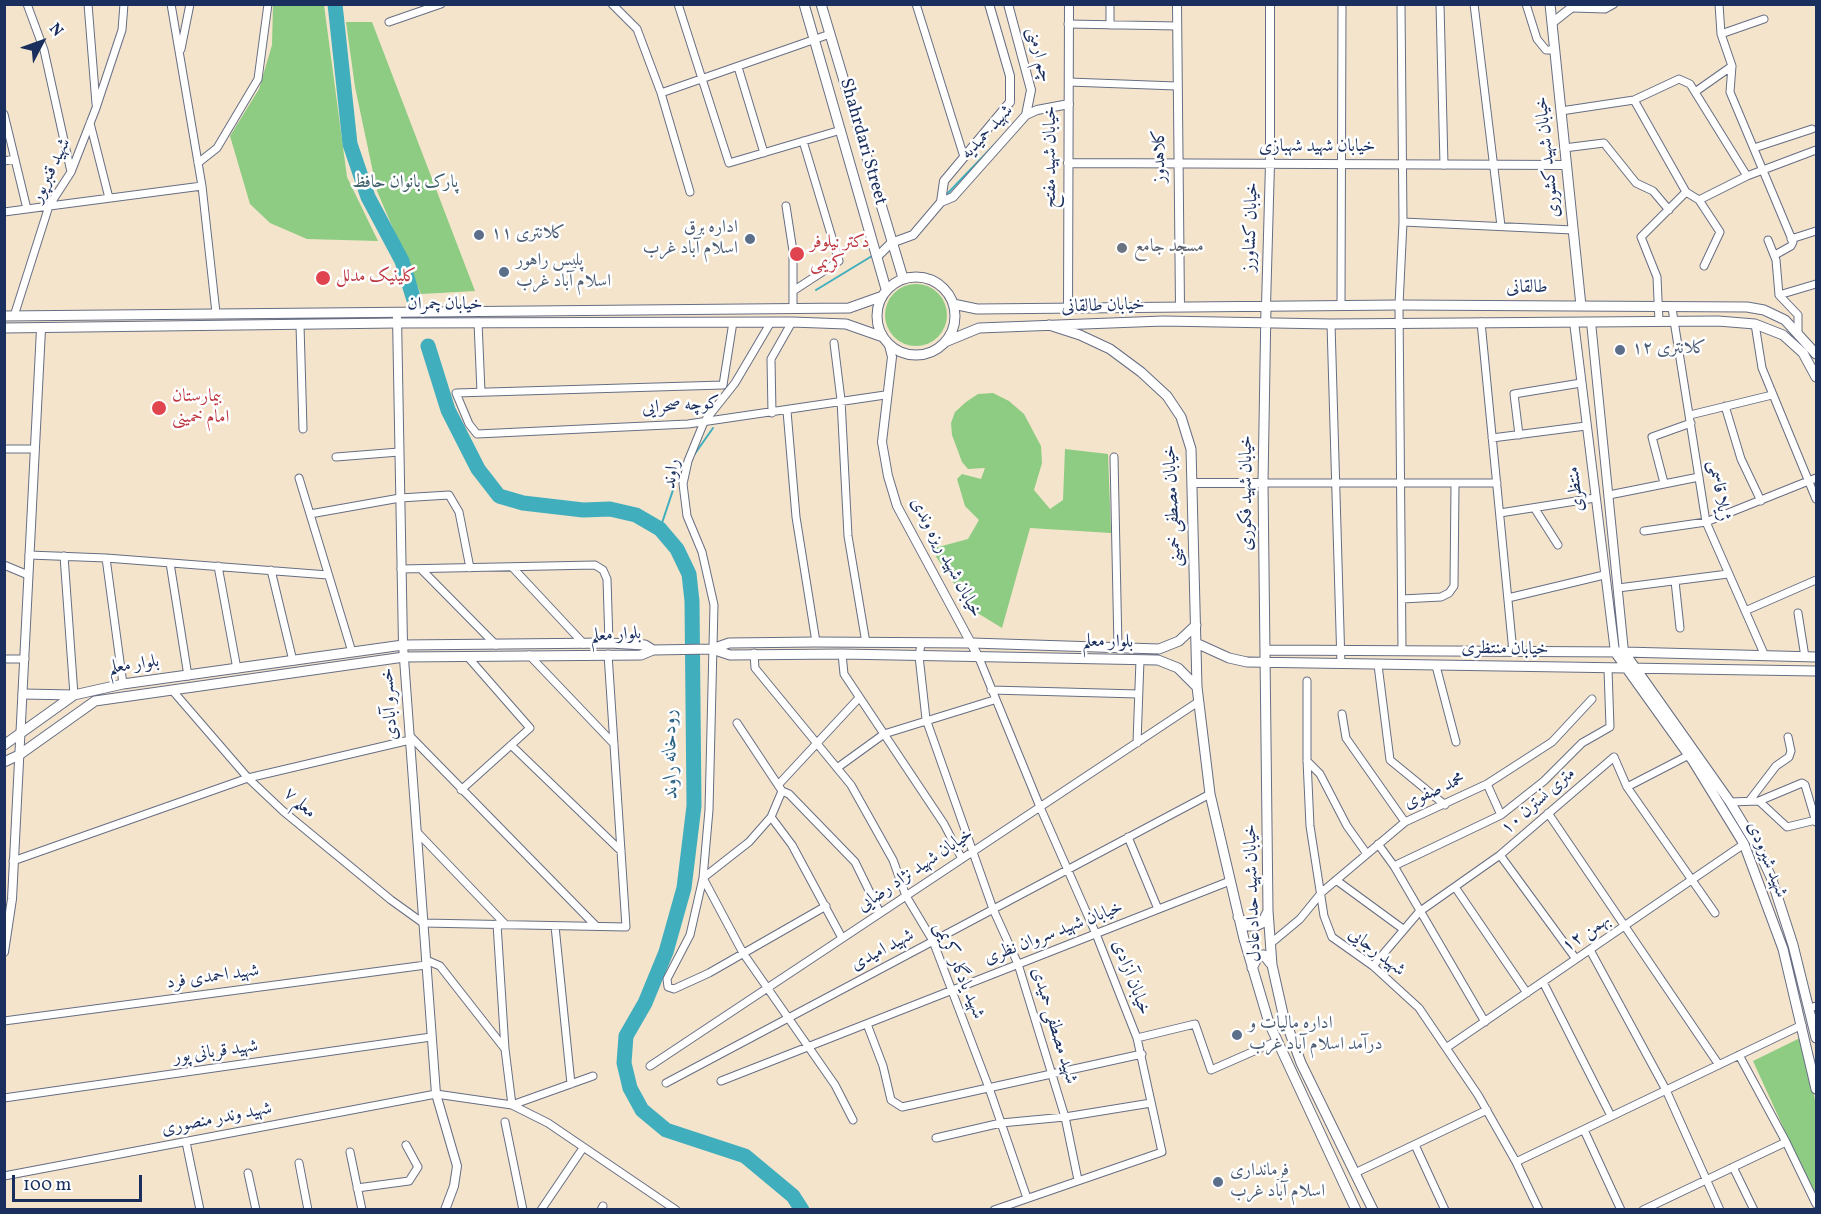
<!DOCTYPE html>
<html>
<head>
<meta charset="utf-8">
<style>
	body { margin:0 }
	#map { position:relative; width:1821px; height:1214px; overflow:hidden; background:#f4e4cb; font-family:Vollkorn,serif }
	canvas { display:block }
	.frame { position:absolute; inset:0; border:6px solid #1b2f5e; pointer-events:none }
	.north { position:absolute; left:12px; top:12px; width:60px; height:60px; -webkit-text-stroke:4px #fff; paint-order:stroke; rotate:49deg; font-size:16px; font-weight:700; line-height:24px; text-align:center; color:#1b2f5e }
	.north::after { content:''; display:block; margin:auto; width:21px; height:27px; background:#1b2f5e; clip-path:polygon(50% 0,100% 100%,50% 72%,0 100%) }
	.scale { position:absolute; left:12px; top:1175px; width:130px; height:27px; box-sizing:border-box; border:3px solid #1b2f5e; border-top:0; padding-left:8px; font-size:18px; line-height:21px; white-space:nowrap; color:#1b2f5e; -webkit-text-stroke:4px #fff; paint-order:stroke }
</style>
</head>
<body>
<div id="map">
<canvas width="1821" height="1214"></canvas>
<div class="frame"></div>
<div class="north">N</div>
<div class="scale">100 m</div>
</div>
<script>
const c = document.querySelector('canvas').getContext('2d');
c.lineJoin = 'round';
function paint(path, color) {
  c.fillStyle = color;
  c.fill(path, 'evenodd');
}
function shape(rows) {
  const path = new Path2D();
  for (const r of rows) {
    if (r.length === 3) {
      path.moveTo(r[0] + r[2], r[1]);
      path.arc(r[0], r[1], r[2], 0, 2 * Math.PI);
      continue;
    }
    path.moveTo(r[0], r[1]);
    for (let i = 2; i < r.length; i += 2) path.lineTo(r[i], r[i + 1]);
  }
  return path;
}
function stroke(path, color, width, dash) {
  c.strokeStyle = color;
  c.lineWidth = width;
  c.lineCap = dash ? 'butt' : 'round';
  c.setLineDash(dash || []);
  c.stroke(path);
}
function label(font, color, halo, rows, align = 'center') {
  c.font = font + ' Vollkorn,Amiri,serif';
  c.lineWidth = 5;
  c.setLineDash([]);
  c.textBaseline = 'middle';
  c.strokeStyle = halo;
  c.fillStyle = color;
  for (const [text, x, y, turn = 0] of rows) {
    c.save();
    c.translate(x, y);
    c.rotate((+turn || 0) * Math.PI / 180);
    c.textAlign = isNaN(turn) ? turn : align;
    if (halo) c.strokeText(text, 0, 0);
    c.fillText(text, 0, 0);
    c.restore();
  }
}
const green = shape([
	[273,5,324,5,347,177,378,241,307,239,270,223,250,204,230,136,259,89,272,45],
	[346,22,372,22,475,291,421,294,377,191,355,87],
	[916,315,31],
	[993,393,1009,401,1024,414,1041,446,1042,463,1034,490,1050,509,1063,500,1065,449,1108,454,1111,533,1030,528,1002,628,971,609,931,549,968,539,979,520,965,506,957,479,962,474,981,479,985,468,968,469,962,462,952,435,951,423,955,412,966,402,978,394],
	[1802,1037,1816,1105,1816,1199,1753,1061]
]);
const stream = shape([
	[946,195,998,141],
	[816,290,872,256],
	[694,455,713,428],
	[660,529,677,478,684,469]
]);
const river = shape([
	[335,4,350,144,368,197,402,261,414,300],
	[428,346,448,410,478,469,499,496,523,503,583,510,610,509,636,515,660,529,677,549,689,574,692,601,694,806,684,888,666,952,645,1003,626,1036,624,1063,630,1088,642,1110,666,1130,745,1156,793,1196,802,1210]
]);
const minor = shape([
	[27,4,44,50,71,172],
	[88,4,96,104],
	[171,4,202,186,216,313],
	[612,4,637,29,661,93,690,192],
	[678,4,729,163,841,130],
	[916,4,964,157],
	[1401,4,1403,222,1399,305,1402,651],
	[1440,4,1444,165],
	[1474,4,1501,226],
	[1526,4,1537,39,1546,50,1555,50],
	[1719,4,1721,34,1732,66,1730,92,1793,242,1791,246,1775,255],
	[1573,8,1605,9,1614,4],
	[389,22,441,4],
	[1068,24,1177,26],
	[1110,25,1110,4],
	[1721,34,1764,19],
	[181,49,190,4],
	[738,67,764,153],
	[1069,82,1176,86],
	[1695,92,1732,66],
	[661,93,830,34],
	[1634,100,1686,192,1699,200,1720,232,1704,266],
	[1561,111,1634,100,1679,79,1690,84,1747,176,1816,150],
	[4,114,27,209],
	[90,123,109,198],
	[1564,148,1604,143,1636,183,1653,191,1669,210],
	[1754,148,1812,129],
	[4,161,15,159],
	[198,163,217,148,258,79,268,4],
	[1699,200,1747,176],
	[786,206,793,251,793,309],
	[4,212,202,186],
	[1403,222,1573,230],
	[1791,239,1816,231],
	[1768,240,1776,260,1779,295,1798,315,1798,331],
	[793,291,839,261,803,141],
	[1779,295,1816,284],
	[1341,305,1342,4],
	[1672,308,1706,522,1765,656],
	[14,316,49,206,71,172,96,108,122,30,124,4],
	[478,322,481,392],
	[733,322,723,385,456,393,469,424,477,434,688,424,885,395],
	[771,322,735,383,704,422,688,461,683,484,687,516,702,552,714,605,709,810,703,878,690,935,667,979,668,987,674,989,709,973,826,906],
	[1481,322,1513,652],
	[1659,322,1657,277,1641,237,1686,192],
	[1331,324,1341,664],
	[1755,324,1762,368,1816,499],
	[300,325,303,429],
	[834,343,841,400,848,536,866,643],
	[1725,406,1741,459,1761,501],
	[787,411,796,517,816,642],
	[772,413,771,359,792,322],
	[1690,415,1772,395],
	[1519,435,1514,394,1581,383],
	[1492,438,1586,426],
	[4,449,34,449],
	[336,457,399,452],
	[1114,457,1118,648],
	[299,478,352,652],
	[1263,483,1497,483],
	[1664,483,1652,437,1691,423],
	[1609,495,1699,477],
	[1535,509,1558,545],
	[1500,513,1595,498],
	[310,514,400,498,449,495,459,512,470,568],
	[1644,531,1706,522,1816,478],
	[29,555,106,558,328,575],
	[64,556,74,695],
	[106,558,123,684],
	[170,563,188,676],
	[4,565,28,575],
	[218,566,237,669],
	[513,568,584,644],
	[401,569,595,565,603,570,607,579,609,643],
	[421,569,496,645],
	[271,570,293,661],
	[1675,581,1680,628],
	[1618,588,1728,574],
	[1508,598,1604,575],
	[1402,599,1441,597,1449,593,1454,586,1455,484],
	[1745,611,1816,580],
	[1798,613,1805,657],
	[921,644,919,656,926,719,993,909,1018,964,1065,1117,1078,1180],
	[754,653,755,668,851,785,893,860,906,896,933,941,989,1088,1027,1198],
	[842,654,844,674,944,824,962,859],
	[529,655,614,744],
	[979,658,1040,807,1096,934,1137,1038,1162,1152,994,1210],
	[4,659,25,659],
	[1378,665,1390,760,1445,805],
	[1436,666,1456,742],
	[1307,681,1307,760,1310,826,1324,916,1332,937,1373,966,1419,1008,1478,1095,1516,1162,1539,1210],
	[172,690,248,778,283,811,391,900,423,923,626,927,608,654],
	[991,690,1138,694],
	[1342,714,1346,738,1405,822],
	[737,723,782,791,771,817,749,842,703,878,743,953,835,1085,853,1120],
	[410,736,596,926],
	[1137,743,1140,660],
	[511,745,621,851],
	[1307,761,1320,774,1347,826,1367,854],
	[837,768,884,734,994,700],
	[779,784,858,699],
	[1487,784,1501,815],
	[1627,787,1689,755],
	[461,790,530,728,467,656],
	[782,791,789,794,855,862,880,913],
	[1750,800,1776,766,1789,757,1791,751,1788,737],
	[1759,801,1802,783,1805,785,1816,822],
	[1730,802,1759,801,1787,827,1816,820],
	[1548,813,1719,1065],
	[771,817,792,845,842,938],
	[417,832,505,924],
	[1128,837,1158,909],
	[1378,844,1394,866,1485,1022],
	[1500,855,1576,959],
	[13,861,248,778,410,740],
	[1394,866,1501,815,1544,781,1582,743,1610,727,1608,669],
	[1336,880,1403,929],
	[1455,887,1527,993],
	[497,924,505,1049],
	[555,926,571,1084],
	[1270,944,1300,919,1322,892,1405,822,1487,784,1552,742,1592,699],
	[1590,950,1666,1090,1720,1210],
	[426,960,440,966,505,1049,512,1105,593,1076],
	[1373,966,1419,912,1500,855,1614,757,1627,787,1715,913],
	[1543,982,1611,1116],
	[1810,1008,1816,1006],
	[4,1021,426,965],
	[867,1024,883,1066,891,1100,902,1107,1142,1054],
	[1137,1038,1195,1024,1211,1070,1277,1041],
	[1446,1048,1744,844],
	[1739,1055,1786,1142,1816,1204],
	[650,1066,1198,702],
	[721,1081,1230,881],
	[666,1083,1210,794],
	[4,1098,431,1037],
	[505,1122,523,1210],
	[1584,1130,1621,1210],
	[936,1138,1001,1123,1065,1117,1151,1103],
	[186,1142,200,1210],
	[1415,1145,1445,1210],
	[350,1152,362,1210],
	[1516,1162,1802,1025],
	[299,1163,308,1210],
	[1733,1167,1754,1210],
	[248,1173,256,1210],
	[1355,1173,1487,1110],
	[4,1176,436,1094,512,1105,548,1123,676,1210],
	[357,1188,409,1181,418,1167,406,1145],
	[541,1210,583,1148],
	[601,1210,603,1206],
	[1643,1210,1786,1142]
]);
const tertiary = shape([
	[989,4,1010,76,1010,102],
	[1008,4,1031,90,1026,115],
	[1177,4,1180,307],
	[1552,23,1576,4],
	[1068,163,1565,165],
	[941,202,944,181,1010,102],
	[877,257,891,243,913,235,941,202,953,197,1026,115,1037,110,1069,104],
	[1266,306,1270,164,1270,4],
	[1068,309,1069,4],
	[397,316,403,645,436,1094,457,1166,454,1186,445,1210],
	[1574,322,1615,652],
	[1591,322,1624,652],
	[889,345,892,357,882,442,888,476,897,506,979,658],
	[1193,483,1263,483],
	[4,952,12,899,41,329]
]);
const secondary = shape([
	[804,4,886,289],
	[821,4,903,278],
	[1550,4,1581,306],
	[916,316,39],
	[953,304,977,309,1399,305,1747,307,1764,310,1785,320,1816,354],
	[1266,306,1263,483,1268,911,1272,965,1283,1014,1301,1063,1373,1210],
	[4,316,849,308,880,297],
	[1049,325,1080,335,1110,349,1141,372,1167,396,1181,417,1191,449,1197,687,1210,794,1244,939,1269,1023,1356,1210],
	[4,328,397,323,792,322,846,324,883,337],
	[945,342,979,328,1163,321,1331,324,1718,321,1755,324,1783,335,1803,353,1816,377],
	[1196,643,1229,658,1247,662,1816,671],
	[712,649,729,643,816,642,972,643,1159,649,1179,641,1196,625],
	[1267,650,1624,652,1816,657],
	[1615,652,1693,761,1744,844,1783,949,1816,1089],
	[1624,652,1730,802,1756,845,1771,877,1793,945,1816,1038],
	[23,694,74,695],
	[4,745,74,695,123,684,403,645,609,643,645,645,653,650],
	[4,762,19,755,95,701,404,657,641,655,653,650,712,649,730,655,842,654,1158,660,1178,668,1197,687],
	[1238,917,1248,926,1256,926,1262,923,1267,913],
	[1252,968,1259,955,1264,955,1270,963]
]);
const markers = [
	[479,235,6,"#5c6f8a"],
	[750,239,6,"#5c6f8a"],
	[1122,248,6,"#6b7280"],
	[797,254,8,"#e0444e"],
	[504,272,6,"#5c6f8a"],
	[323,278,8,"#e0444e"],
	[1620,350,6,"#5c6f8a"],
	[159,408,8,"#e0444e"],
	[1237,1035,6,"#5c6f8a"],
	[1218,1182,6,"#5c6f8a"]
];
const streetNames = [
	["چم ارمنی",1038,55,76],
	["شهید حمیدیه",988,133,-47],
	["Shahrdari Street",862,142,74],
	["خیابان شهید شهبازی",1317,148],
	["کلاهدوز",1161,156,-91],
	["خیابان شهید مفتح",1052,157,-90],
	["خیابان شهید کشوری",1549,157,-96],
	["شهید قنبرپور",52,171,-64],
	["خیابان کشاورز",1252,227,-88],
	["طالقانی",1527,289],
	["خیابان چمران",445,306],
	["خیابان طالقانی",1103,307,-2],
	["کوچه صحرایی",681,407,-4],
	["راوند",673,474,-81],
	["منتظری",1577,489,-97],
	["ژیلا قاسمی",1718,491,80],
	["خیابان شهید فکوری",1248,493,-90],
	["خیابان مصطفی خمینی",1174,506,-93],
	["خیابان شهید ریزه وندی",945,558,62],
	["بلوار معلم",616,636,-3],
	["بلوار معلم",1108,643,1],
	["خیابان منتظری",1505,650,1],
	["بلوار معلم",134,666,-8],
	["خسرو آبادی",391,704,-94],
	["محمد صفوی",1435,792,-24],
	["۱۰ متری نسترن",1539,802,-41],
	["معلم ۷",299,804,42],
	["شهید شیرودی",1766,860,68],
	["خیابان شهید نژاد رضایی",916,871,-34],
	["خیابان شهید حداد عادل",1254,893,-92],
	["خیابان شهید سروان نظری",1054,934,-21],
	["۱۲ بهمن",1587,934,-34],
	["شهید امیدی",883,951,-28],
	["شهید رجایی",1376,953,38],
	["شهید یادگار کریمی",958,971,67],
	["شهید احمدی فرد",213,978,-8],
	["خیابان آزادی",1130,978,69],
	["شهید مصطفی حمیدی",1053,1026,73],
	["شهید قربانی پور",216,1053,-8],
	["شهید وندر منصوری",217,1120,-11]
];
const parkNames = [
	["پارک بانوان حافظ",405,184]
];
const serviceNames = [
	["اداره برق",738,229,"right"],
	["اسلام آباد غرب",738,250,"right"],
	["کلانتری ۱۱",491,235],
	["پلیس راهور",516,262],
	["اسلام آباد غرب",516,283],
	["کلانتری ۱۲",1632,350],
	["اداره مالیات و",1249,1025],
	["درآمد اسلام آباد غرب",1249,1046],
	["فرمانداری",1230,1172],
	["اسلام آباد غرب",1230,1193]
];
const healthNames = [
	["دکتر نیلوفر",810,244],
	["کریمی",810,265],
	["کلینیک مدلل",336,278],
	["بیمارستان",172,398],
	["امام خمینی",172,419]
];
const worshipNames = [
	["مسجد جامع",1134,248]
];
const waterNames = [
	["رودخانه راوند",672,754,-91]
];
paint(green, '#8ecc83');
stroke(stream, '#41aebe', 2);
stroke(river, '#41aebe', 15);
stroke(minor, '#676e84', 9);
stroke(tertiary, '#676e84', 10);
stroke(secondary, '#676e84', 11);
stroke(minor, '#fff', 7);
stroke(tertiary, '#fff', 8);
stroke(secondary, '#fff', 9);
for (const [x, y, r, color] of markers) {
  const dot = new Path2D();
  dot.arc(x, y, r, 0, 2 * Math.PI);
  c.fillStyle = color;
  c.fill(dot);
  stroke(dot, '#fff', 2);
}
label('18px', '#1b2f5e', '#fff', streetNames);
label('18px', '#3e5e69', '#fff', parkNames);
label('18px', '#4e5e75', '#fff', serviceNames, 'left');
label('18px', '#be3a42', '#fff', healthNames, 'left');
label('18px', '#5b616d', '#fff', worshipNames, 'left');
label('italic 20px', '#2a6284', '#fff', waterNames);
</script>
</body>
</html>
